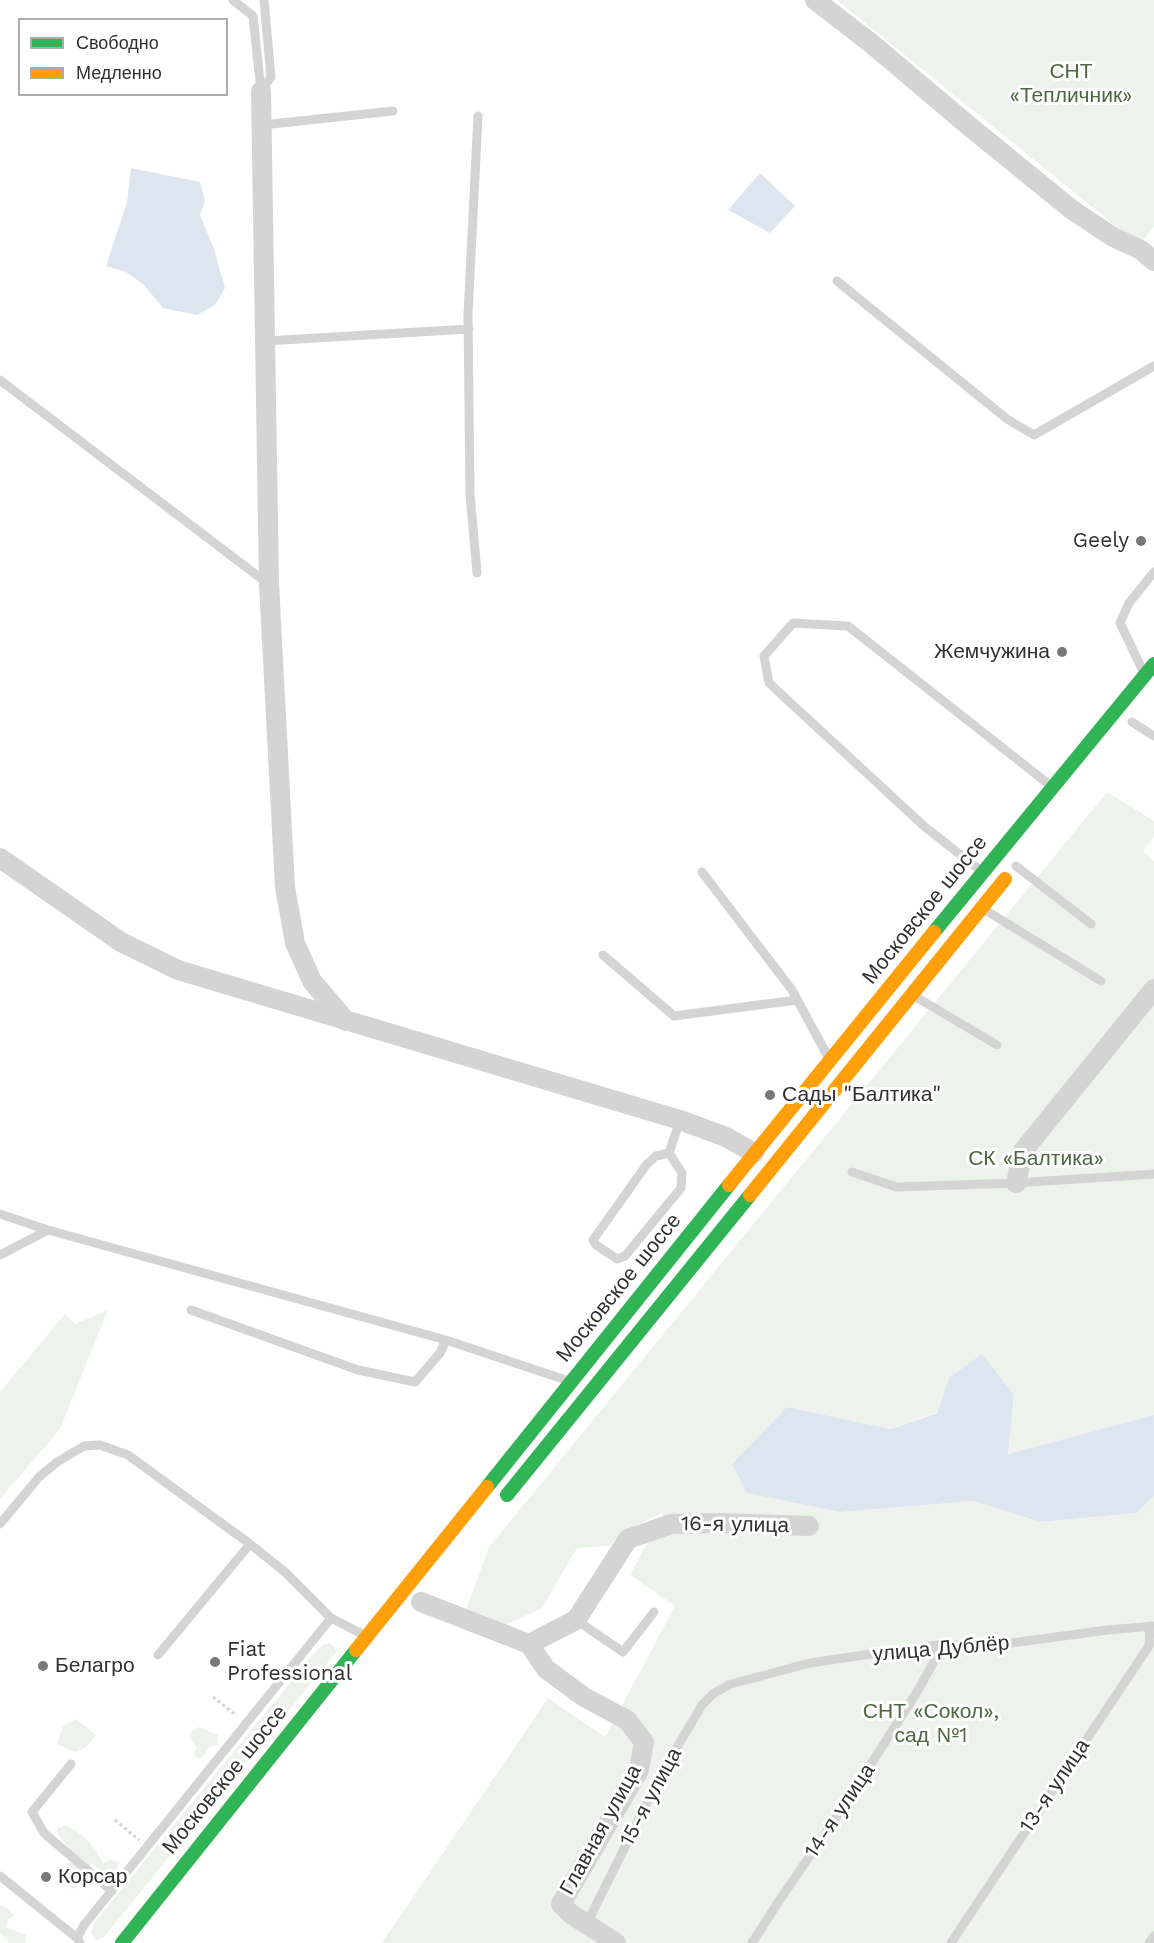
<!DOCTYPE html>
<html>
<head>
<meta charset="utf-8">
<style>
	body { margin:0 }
	#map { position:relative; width:1154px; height:1943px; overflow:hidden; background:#fff; font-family:"Work Sans",sans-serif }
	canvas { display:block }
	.legend { position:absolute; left:18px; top:18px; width:210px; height:78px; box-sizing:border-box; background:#fff; border:2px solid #acacac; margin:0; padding:8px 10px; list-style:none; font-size:18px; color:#303030 }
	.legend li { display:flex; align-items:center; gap:12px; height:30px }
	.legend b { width:30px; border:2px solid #acacac }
</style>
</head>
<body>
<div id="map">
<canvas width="1154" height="1943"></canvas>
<ul class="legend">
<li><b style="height:8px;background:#30b455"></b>Свободно</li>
<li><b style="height:8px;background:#ff9f0a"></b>Медленно</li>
</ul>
</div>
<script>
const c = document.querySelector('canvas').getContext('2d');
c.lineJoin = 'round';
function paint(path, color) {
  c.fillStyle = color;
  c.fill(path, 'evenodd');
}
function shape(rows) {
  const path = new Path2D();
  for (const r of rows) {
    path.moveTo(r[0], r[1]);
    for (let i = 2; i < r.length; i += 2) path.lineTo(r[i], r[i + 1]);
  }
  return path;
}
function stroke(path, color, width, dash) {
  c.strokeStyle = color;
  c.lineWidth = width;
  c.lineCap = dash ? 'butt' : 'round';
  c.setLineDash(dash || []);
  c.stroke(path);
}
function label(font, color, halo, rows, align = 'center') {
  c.font = font + ' "Work Sans",sans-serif';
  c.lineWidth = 6;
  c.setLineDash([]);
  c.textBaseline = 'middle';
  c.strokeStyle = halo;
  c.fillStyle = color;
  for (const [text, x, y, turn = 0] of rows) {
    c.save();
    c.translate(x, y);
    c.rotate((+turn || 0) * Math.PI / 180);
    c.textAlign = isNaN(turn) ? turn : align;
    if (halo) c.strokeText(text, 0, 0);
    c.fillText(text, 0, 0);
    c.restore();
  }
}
const green = shape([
	[837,0,1154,0,1154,227,1139,245],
	[1107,792,1154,821,1154,837,1143,852,1154,861,1154,1415,1008,1454,1014,1395,949,1378,937,1412,891,1429,787,1407,841,1512,974,1501,1040,1522,1137,1513,1154,1496,1154,1943,382,1943,548,1698,605,1737,675,1606,630,1575,664,1512,620,1533,610,1546,577,1548,542,1608,499,1628,464,1615,489,1547],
	[108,1310,60,1429,0,1499,0,1392,65,1314,75,1324],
	[330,1643,337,1651,103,1938,97,1940,94,1937,91,1933,94,1923,316,1651,324,1644],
	[76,1719,96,1735,86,1747,75,1752,57,1744,63,1726],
	[199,1727,218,1735,218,1745,209,1747,204,1756,198,1759,194,1754,196,1748,190,1737,191,1732],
	[67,1825,84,1837,96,1850,103,1863,111,1859,120,1862,114,1874,107,1875,92,1864,76,1875,80,1878,82,1886,71,1889,69,1884,71,1875,66,1869,67,1863,78,1859,56,1832,58,1828],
	[0,1905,10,1910,14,1916,8,1919,6,1927,26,1935,26,1943,8,1943,7,1939,0,1934]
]);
const water = shape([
	[131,168,200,182,205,201,200,215,214,249,225,288,215,305,197,315,163,308,144,285,126,272,106,266,127,202],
	[760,173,795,206,770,233,728,210],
	[982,1354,1014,1395,1008,1454,1154,1415,1154,1496,1137,1513,1040,1522,974,1501,841,1512,747,1493,732,1464,787,1407,891,1429,937,1413,949,1378]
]);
const path = shape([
	[213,1697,237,1716],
	[115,1820,139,1840]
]);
const lane = shape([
	[233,0,253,16,261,91],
	[261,91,271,77,264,0],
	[262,125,393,111],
	[837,281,1007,419,1034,435,1154,366],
	[265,341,469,329],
	[0,380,267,583],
	[477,573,470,494,468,314,478,116],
	[1143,671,1120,623,1129,603,1154,572],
	[1132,722,1154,736],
	[1016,866,1091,924],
	[980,870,925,827,769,683,764,656,793,623,848,626,1051,786],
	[702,872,792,990,827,1055],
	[985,910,1101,981],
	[603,955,674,1016,797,1000],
	[916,997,997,1045],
	[669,1153,682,1173,681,1188,625,1256,617,1259,596,1245,593,1240,647,1164,656,1156,669,1153],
	[669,1153,680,1120],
	[852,1172,896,1187,1016,1183,1154,1174],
	[0,1214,48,1230,446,1340,566,1380],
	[0,1255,48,1230],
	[191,1310,358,1370,415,1382,440,1353,446,1340],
	[0,1524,39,1477,57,1462,84,1446,100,1445,128,1455,250,1544],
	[576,1620,623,1652,654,1612],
	[158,1655,250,1544,285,1572,331,1618],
	[71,1764,32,1812,44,1833,112,1891],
	[0,1876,77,1938],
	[587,1923,663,1771,702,1705,714,1693,731,1684,810,1663,891,1651,937,1645,1011,1643,1108,1630,1154,1626],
	[80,1943,77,1938,84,1925,331,1618,362,1634],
	[752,1943,779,1901,848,1800,917,1692,937,1656,937,1645],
	[951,1943,1149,1646,1150,1626],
	[1149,1943,1154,1936]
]);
const street = shape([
	[815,0,872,44,969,126,1071,209,1113,237,1141,250,1154,261],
	[261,91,269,584,285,887,295,943,312,981,346,1021],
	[0,858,121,942,178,970,680,1120,726,1137,754,1153],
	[1016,1183,1023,1151,1154,989],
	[421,1602,529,1644,546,1669,584,1697,627,1720,644,1742,639,1770,561,1904,571,1914,616,1943],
	[529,1644,576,1620,628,1539,671,1524,719,1523,809,1526]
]);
const fast = shape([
	[934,932,1154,664],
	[487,1487,729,1185],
	[507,1495,750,1195],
	[122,1943,356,1650]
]);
const slow = shape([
	[729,1185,934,932],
	[750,1195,1005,879],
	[356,1650,487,1487]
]);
const markers = [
	[1141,541,6,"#787878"],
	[1062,652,6,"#787878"],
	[770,1095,6,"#787878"],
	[215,1662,6,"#787878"],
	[43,1666,6,"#787878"],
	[46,1877,6,"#787878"]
];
const parkNames = [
	["СНТ",1071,72],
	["«Тепличник»",1071,96],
	["СК «Балтика»",1036,1159],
	["СНТ «Сокол»,",931,1712],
	["сад №1",931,1736]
];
const poiNames = [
	["Geely",1129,541,"right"],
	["Жемчужина",1050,652,"right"],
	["Сады \"Балтика\"",782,1095],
	["Fiat",227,1650],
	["Professional",227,1674],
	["Белагро",55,1666],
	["Корсар",58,1877]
];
const streetNames = [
	["Московское шоссе",925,910,-51],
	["Московское шоссе",619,1288,-51],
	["16-я улица",735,1525,1],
	["улица Дублёр",941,1649,-5],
	["Московское шоссе",225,1780,-51],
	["13-я улица",1055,1786,-56],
	["15-я улица",651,1797,-62],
	["14-я улица",840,1811,-56],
	["Главная улица",601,1830,-61]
];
paint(green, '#eef2ec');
paint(water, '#dde6ef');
stroke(path, '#d3d3d3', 3, [3, 3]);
stroke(lane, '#d4d4d4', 9);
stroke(street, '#d4d4d4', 20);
stroke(fast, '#30b455', 14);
stroke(slow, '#ff9f0a', 14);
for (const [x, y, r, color] of markers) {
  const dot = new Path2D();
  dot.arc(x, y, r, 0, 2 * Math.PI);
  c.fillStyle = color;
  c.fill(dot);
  stroke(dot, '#fff', 2);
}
label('21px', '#4e6642', '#fff', parkNames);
label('21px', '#303030', '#fff', poiNames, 'left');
label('21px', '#303030', '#fff', streetNames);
</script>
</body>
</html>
